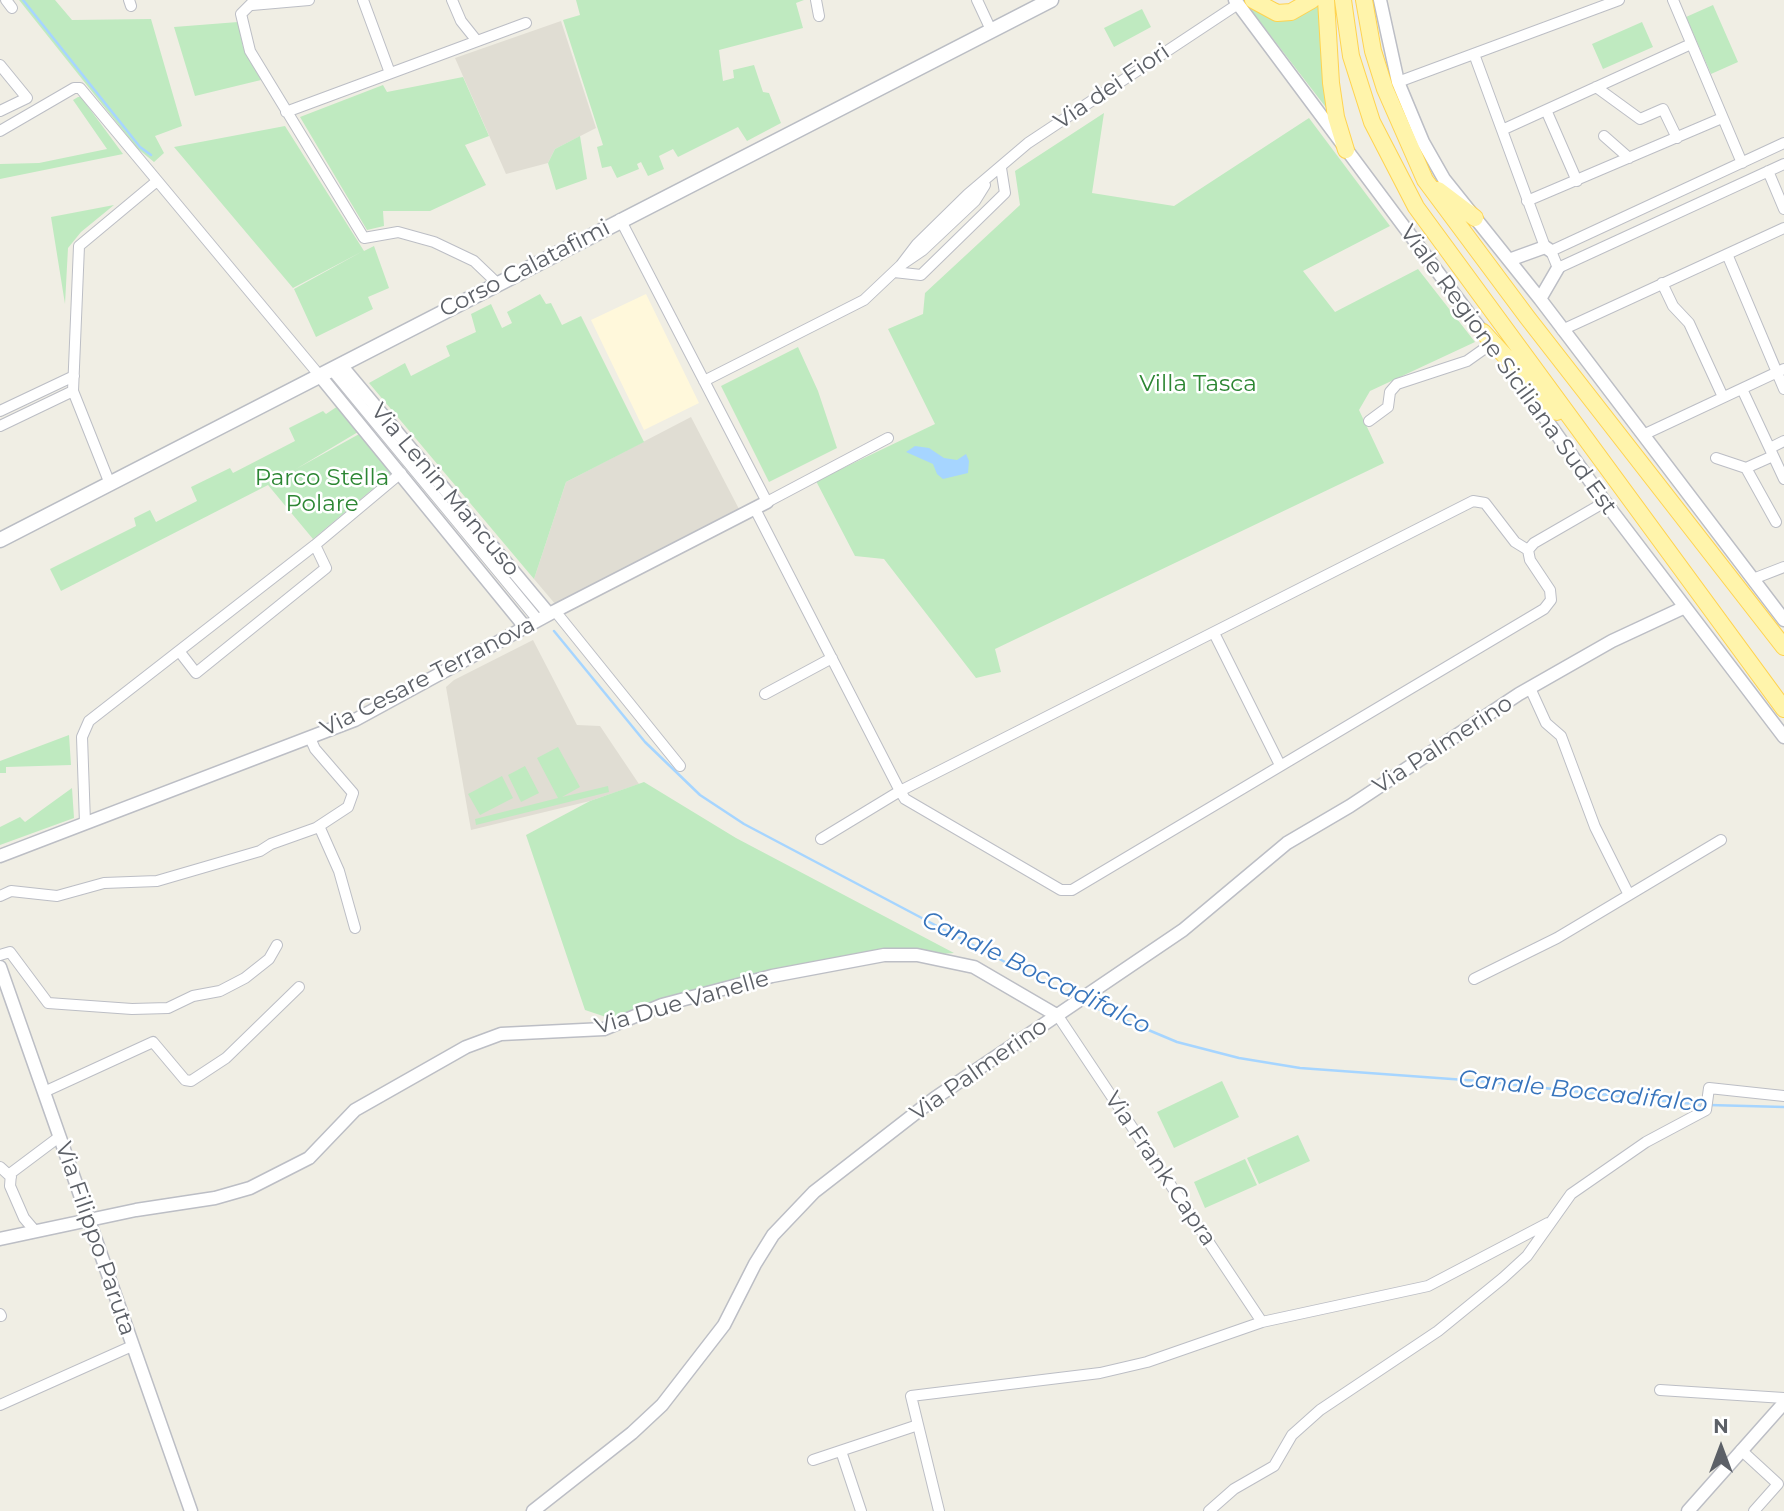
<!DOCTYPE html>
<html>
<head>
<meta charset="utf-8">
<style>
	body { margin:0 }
	#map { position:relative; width:1784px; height:1511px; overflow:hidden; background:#f0eee4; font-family:Montserrat,sans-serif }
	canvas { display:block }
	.north { position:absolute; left:1686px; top:1413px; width:70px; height:70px; -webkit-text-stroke:5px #fff; paint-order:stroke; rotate:0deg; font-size:19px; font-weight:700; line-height:28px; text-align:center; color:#5c6067 }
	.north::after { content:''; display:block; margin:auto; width:24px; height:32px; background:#5c6067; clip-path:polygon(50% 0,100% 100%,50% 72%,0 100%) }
</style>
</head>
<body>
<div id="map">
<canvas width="1784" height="1511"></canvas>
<div class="north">N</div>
</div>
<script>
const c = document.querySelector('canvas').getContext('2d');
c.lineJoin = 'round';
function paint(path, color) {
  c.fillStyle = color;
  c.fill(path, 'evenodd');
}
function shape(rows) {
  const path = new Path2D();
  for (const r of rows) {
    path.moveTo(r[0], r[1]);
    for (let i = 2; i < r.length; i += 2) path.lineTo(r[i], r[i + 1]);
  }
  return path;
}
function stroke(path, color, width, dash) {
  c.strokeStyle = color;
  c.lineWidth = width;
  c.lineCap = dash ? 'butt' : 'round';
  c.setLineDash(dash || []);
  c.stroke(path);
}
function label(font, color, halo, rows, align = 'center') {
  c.font = font + ' Montserrat,sans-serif';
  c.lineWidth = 5;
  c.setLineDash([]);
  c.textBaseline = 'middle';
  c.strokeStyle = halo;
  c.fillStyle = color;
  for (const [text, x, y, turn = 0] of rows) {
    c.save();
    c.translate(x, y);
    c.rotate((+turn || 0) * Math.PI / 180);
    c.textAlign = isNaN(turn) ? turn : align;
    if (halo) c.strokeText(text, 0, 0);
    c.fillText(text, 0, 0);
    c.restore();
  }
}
const commercial = shape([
	[646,294,699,403,644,430,591,320]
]);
const education = shape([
	[561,21,596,128,555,149,548,163,506,174,455,58],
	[691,417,739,509,556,605,534,579,566,482],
	[533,640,577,725,600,726,639,784,590,801,471,830,446,687,454,680]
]);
const green = shape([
	[19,0,55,0,72,20,151,19,182,126,155,136,164,153,154,162,137,148],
	[576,0,804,0,796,3,803,28,719,50,723,81,734,78,733,70,754,65,763,92,769,93,781,123,747,141,738,127,678,157,673,149,659,156,664,169,648,176,641,162,637,164,639,169,617,178,611,166,602,168,597,147,603,145,563,20,580,15],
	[1321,0,1331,114,1247,5,1261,14,1277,19,1293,18,1308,11],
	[1713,5,1738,62,1711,74,1686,17],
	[1142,9,1151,27,1114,47,1104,28],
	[238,22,243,47,261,80,195,96,174,27],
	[1642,22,1653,47,1603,69,1592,44],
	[463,77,489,136,465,145,486,185,430,211,383,211,384,226,367,230,300,117,383,85,387,92],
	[78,97,81,97,123,154,0,179,0,164,39,163,107,149,73,100],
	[1104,113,1092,193,1174,206,1309,118,1390,226,1303,271,1335,312,1418,269,1475,342,1370,391,1359,410,1384,463,995,649,1001,672,976,678,884,559,855,556,816,481,935,424,888,329,923,314,925,293,1020,205,1015,171],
	[285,126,364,251,374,246,389,288,368,297,373,309,316,337,294,289,363,251,293,288,174,147],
	[580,136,587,179,556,190,548,163,555,149],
	[114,205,81,232,68,248,65,304,51,217],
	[540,294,546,304,551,303,562,325,581,316,644,442,566,482,534,579,369,383,405,363,411,376,450,356,446,346,476,332,471,314,491,304,502,328,512,323,507,312],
	[798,347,818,391,837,448,769,482,721,386],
	[338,406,358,432,296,469,361,433,393,472,313,539,268,485,61,591,50,569,136,526,134,518,150,510,156,522,197,501,191,487,230,468,233,473,295,441,289,428,323,411,326,414],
	[69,735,71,765,6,767,6,773,0,773,0,761],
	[558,747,580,787,562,797,608,786,609,792,476,825,475,819,558,798,537,758],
	[525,766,539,793,521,802,508,775],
	[502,776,513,798,480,815,468,794],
	[644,782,736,838,954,953,850,961,621,1022,585,1010,526,835,590,801],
	[72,788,74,818,0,845,0,827,20,817,25,822],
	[1222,1081,1239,1117,1174,1148,1157,1112],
	[1298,1135,1310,1161,1259,1184,1247,1158],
	[1245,1159,1257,1185,1205,1208,1194,1182]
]);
const water = shape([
	[915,446,929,448,944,458,957,460,966,454,969,461,968,473,943,479,937,474,933,464,906,452]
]);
const stream = shape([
	[23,0,140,147,151,155],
	[554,631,645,742,700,795,744,824,1075,999],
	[1084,1003,1177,1042,1239,1058,1300,1068,1479,1081,1702,1105],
	[1709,1105,1784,1107]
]);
const minor = shape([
	[6,0,12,8],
	[129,0,131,6],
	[255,0,241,14,250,51,364,238,398,232,434,242,474,261,497,283],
	[363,0,390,73],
	[452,0,461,21,477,41],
	[816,0,819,16],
	[977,0,991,30],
	[1673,0,1742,163],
	[252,5,309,0],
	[1474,54,1545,247],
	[0,65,27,98,0,111],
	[1398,82,1619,0],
	[1596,87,1640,119,1663,109,1677,138],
	[1546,110,1577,181],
	[286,112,526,23],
	[1502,130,1691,44],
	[0,131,74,88,80,88,320,376],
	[1604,136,1629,158],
	[1784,143,1551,251,1558,268,1784,164],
	[1768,171,1784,209],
	[1527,201,1722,118],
	[620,219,767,502,888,438],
	[1727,254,1784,389],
	[901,265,917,244,968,194,1028,143,1238,4],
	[894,272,921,275,1005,193,1001,168],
	[1662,283,1673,306,1689,323,1723,397],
	[1562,330,1784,228],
	[332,370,538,620],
	[704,381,864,300,901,265,923,250,975,201,985,185],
	[1742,389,1784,479],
	[0,411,74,376],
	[1369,421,1388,407,1390,392,1397,384,1467,361,1491,344],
	[0,426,73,391],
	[1643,435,1784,369],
	[1770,448,1784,441],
	[1716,458,1746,468,1773,456],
	[1746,468,1776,522],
	[110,484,73,391,79,246,157,181],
	[755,509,900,791,905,799,1061,890,1072,890,1544,609,1551,600,1550,590,1530,560,1528,550,1515,542,1485,503,1473,501,900,791,821,839],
	[1528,550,1534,543,1605,502],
	[1753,579,1784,567],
	[555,611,680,766],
	[1214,633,1280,765],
	[179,651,196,673,326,568,315,545],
	[1530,688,1546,723,1561,736,1595,827,1629,895],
	[765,694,832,658],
	[85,823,82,737,89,721,315,545,401,473],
	[319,826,339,871,355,928],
	[0,896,11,891,57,896,104,883,157,881,260,851,271,844,316,828,348,807,353,793,315,749,310,738],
	[0,955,10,952,48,1003,132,1009,168,1008,193,996,220,991,245,978,269,959,277,945],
	[1474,979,1557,938,1721,840],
	[1058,1016,1262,1322],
	[44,1092,153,1042,185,1080,191,1081,226,1058,299,987],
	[0,1167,11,1177],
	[35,1231,24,1218,10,1186,11,1173,59,1137],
	[0,1314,1,1316],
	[1660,1390,1784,1398],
	[0,1405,132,1346],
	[1741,1450,1778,1484,1754,1511],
	[841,1451,861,1511],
	[813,1460,918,1425],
	[939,1511,911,1396,1100,1373,1147,1362,1262,1322,1428,1286,1548,1223],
	[1209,1511,1234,1489,1274,1466,1292,1435,1320,1410,1438,1331,1503,1278,1527,1256,1571,1194,1646,1142,1706,1110,1709,1088,1784,1096]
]);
const tertiary = shape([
	[1235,0,1487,338],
	[1380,0,1398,82,1423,142,1444,179,1540,299,1784,620],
	[1509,260,1545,247,1551,251],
	[1540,299,1558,268],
	[341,365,549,614],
	[1513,373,1605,502,1784,737],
	[320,376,525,627],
	[0,856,355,720,555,611,767,502],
	[0,967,191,1511],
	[0,1239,136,1210,215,1198,250,1188,309,1158,355,1110,466,1047,501,1034,604,1029,662,1005,772,976,884,955,917,955,974,967,1058,1016],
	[533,1511,632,1433,662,1405,724,1325,755,1264,773,1235,814,1192,935,1098,1183,930,1287,843,1350,806,1519,694,1612,641,1685,607],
	[1688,1511,1784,1403]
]);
const secondary = shape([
	[0,540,1051,0]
]);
const primary = shape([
	[1253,0,1277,13,1291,12,1312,0],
	[1326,0,1331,83,1336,117,1346,150],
	[1343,0,1351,56,1372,122,1416,207,1784,709],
	[1364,0,1373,51,1385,89,1425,180,1527,317,1784,647],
	[1438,190,1475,218],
	[1483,332,1557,412]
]);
const streetNames = [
	["Via dei Fiori",1112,87,-34],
	["Corso Calatafimi",525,269,-27],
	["Viale Regione Siciliana Sud Est",1508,370,54],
	["Via Lenin Mancuso",445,490,50],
	["Via Cesare Terranova",428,677,-27],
	["Via Palmerino",1443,745,-33],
	["Via Due Vanelle",682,1003,-16],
	["Via Palmerino",979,1070,-35],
	["Via Frank Capra",1160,1169,56],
	["Via Filippo Paruta",95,1239,71]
];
const parkNames = [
	["Villa Tasca",1198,384],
	["Parco Stella",322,478],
	["Polare",322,504]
];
const waterNames = [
	["Canale Boccadifalco",1036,973,26],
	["Canale Boccadifalco",1583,1092,6]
];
paint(commercial, '#fff8db');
paint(education, '#e0ddd3');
paint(green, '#bfeac0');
paint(water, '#a6d5ff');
stroke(stream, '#a6d5ff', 2.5);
stroke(minor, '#bcbec5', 12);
stroke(tertiary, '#bcbec5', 15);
stroke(secondary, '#babdc4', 17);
stroke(primary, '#ffd34f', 18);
stroke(minor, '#fff', 10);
stroke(tertiary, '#fff', 12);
stroke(secondary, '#fff', 14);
stroke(primary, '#fff4ab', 16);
label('23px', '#5c6067', '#fff', streetNames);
label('23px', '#2c8633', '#fff', parkNames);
label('italic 24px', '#3774bc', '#fff', waterNames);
</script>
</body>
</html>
